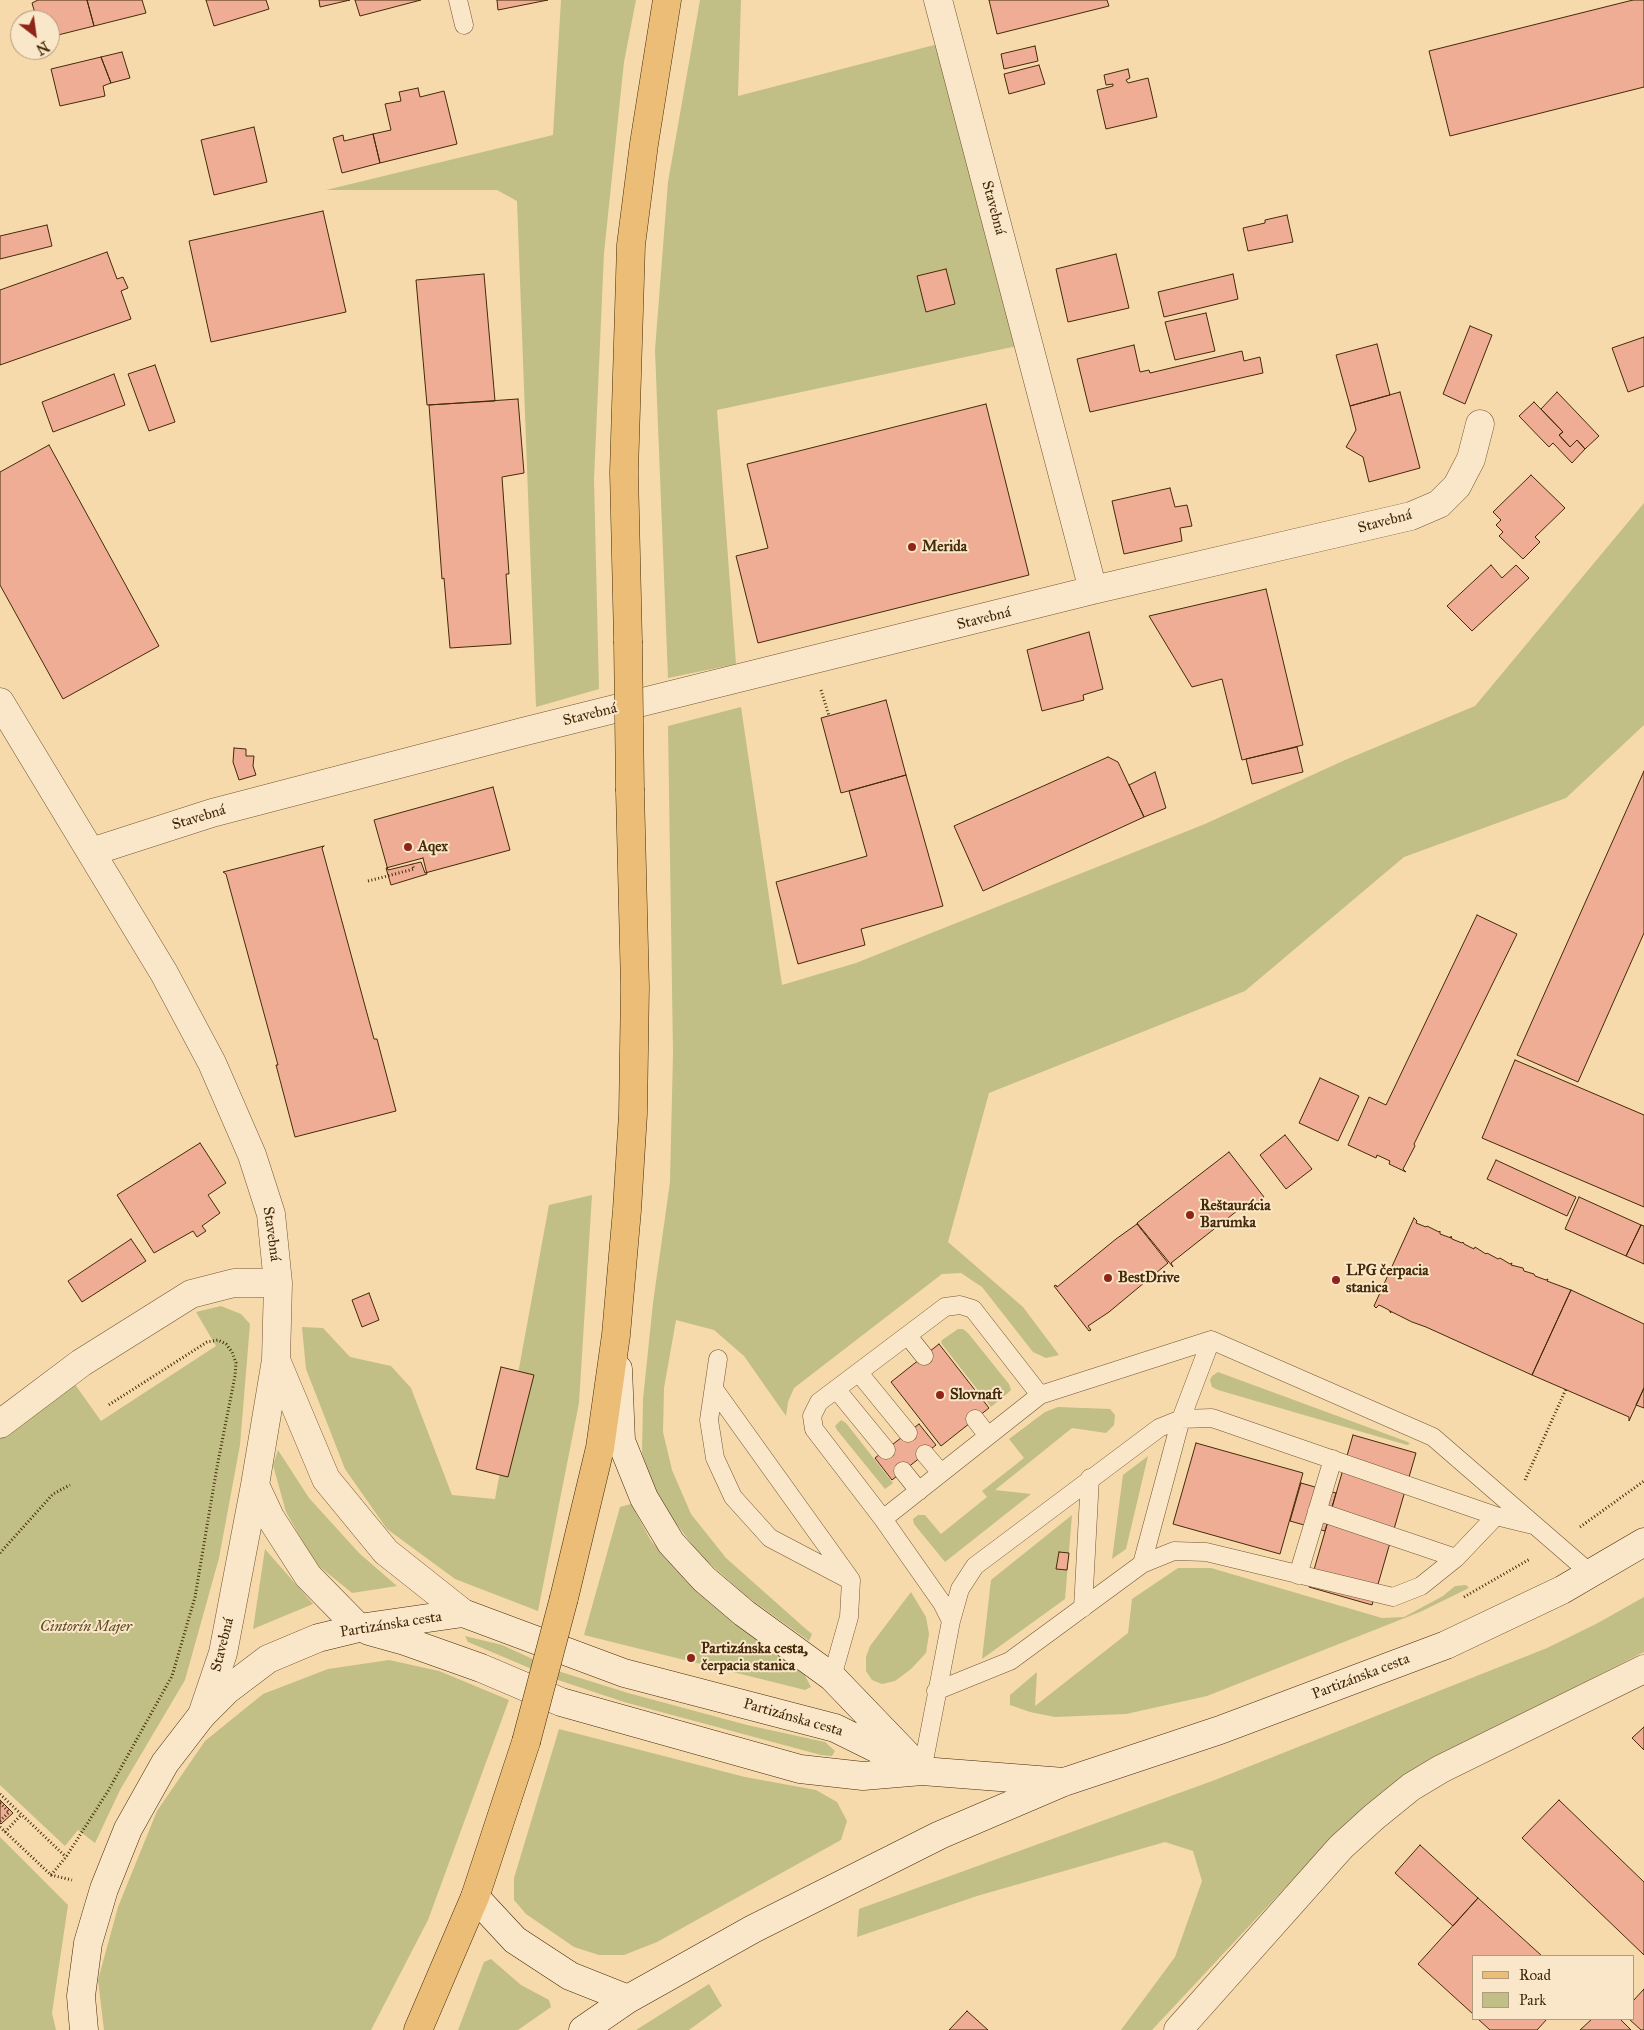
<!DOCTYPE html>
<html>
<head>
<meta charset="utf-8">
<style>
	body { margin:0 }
	#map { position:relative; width:1644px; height:2030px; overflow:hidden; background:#f7daac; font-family:"IM FELL Great Primer",serif }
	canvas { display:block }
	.legend { position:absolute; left:1472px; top:1955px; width:162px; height:65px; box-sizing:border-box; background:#fae7c9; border:1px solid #b19b7c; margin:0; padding:6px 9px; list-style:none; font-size:15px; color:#442a09 }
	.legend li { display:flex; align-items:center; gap:10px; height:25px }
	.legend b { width:25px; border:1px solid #b19b7c }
	.north { position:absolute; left:10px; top:10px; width:50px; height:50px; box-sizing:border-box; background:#fae7c9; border:1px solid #b19b7c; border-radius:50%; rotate:150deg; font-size:14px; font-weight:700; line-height:20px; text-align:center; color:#442a09 }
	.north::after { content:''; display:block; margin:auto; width:18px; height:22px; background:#8f2418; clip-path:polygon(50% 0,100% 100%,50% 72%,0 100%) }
</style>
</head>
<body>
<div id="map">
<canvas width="1644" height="2030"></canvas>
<ul class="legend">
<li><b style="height:6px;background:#ecbd76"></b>Road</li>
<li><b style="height:14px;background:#c1be86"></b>Park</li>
</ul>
<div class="north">N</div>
</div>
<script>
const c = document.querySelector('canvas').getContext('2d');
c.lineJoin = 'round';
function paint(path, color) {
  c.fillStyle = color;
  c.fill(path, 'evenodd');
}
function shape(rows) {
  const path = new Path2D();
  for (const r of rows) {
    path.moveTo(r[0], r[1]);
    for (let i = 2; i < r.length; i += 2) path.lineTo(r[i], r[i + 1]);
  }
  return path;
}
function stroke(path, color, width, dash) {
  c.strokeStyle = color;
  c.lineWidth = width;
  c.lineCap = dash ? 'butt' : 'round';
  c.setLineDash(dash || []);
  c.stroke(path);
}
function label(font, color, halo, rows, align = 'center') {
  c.font = font + ' "IM FELL Great Primer",serif';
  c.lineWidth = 4;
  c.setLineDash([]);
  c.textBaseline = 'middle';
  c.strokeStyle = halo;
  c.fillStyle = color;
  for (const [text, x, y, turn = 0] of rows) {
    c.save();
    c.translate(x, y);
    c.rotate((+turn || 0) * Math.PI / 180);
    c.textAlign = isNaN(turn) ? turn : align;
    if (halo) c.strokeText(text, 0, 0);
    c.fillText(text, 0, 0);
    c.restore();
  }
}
const green = shape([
	[561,0,636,0,624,62,604,253,594,479,599,689,536,707,517,201,497,190,326,190,553,135],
	[700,0,741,0,738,96,938,44,1017,346,717,410,736,664,668,678,655,350,668,182],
	[1644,503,1644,725,1566,798,1404,857,1245,991,989,1093,948,1242,1023,1307,1059,1355,1046,1358,1033,1352,982,1287,961,1273,942,1274,794,1388,788,1402,786,1416,744,1356,714,1330,676,1320,664,1388,663,1432,672,1470,691,1514,726,1558,807,1630,812,1634,809,1641,746,1596,700,1555,675,1522,654,1488,642,1453,643,1399,653,1303,670,1182,673,1053,668,726,741,707,782,985,856,963,1205,824,1345,760,1475,706],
	[592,1195,579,1403,538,1611,455,1579,387,1529,345,1469,306,1369,302,1327,323,1328,350,1357,391,1366,411,1388,452,1495,495,1499,549,1205],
	[221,1306,241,1314,250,1324,240,1445,219,1558,185,1680,120,1790,95,1843,78,1830,65,1846,0,1785,0,1438,74,1383,101,1421,216,1346,196,1312],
	[958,1329,963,1329,968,1333,1009,1384,1011,1390,1009,1392,991,1407,941,1343,942,1340],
	[1218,1372,1408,1442,1410,1444,1407,1445,1218,1390,1212,1387,1210,1380,1212,1376],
	[1058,1407,1110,1409,1115,1415,1114,1425,1106,1433,1072,1428,995,1490,1031,1494,945,1562,914,1524,913,1519,918,1515,925,1515,941,1534,987,1497,982,1491,1024,1458,1009,1439,1045,1412],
	[841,1420,846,1423,893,1483,885,1489,837,1430,835,1426],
	[278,1450,309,1498,359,1553,397,1586,352,1593,314,1562,286,1512,273,1465],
	[1148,1456,1126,1549,1112,1559,1123,1475],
	[631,1504,651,1541,710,1603,803,1672,811,1687,805,1690,584,1635,620,1507],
	[1072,1515,1065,1599,982,1659,991,1580],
	[265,1549,313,1604,253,1629],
	[1178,1568,1211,1568,1382,1618,1404,1617,1443,1596,1455,1586,1466,1585,1469,1588,1420,1612,1207,1696,1126,1714,1055,1717,1030,1712,1010,1705,1010,1695,1037,1672,1035,1706,1128,1633,1132,1599],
	[911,1592,926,1617,929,1634,926,1653,911,1669,895,1681,882,1684,872,1680,866,1671,866,1657,870,1646],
	[1644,1597,1644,1652,1509,1721,1323,1847,1152,2030,1121,2030,1175,1957,1202,1881,1193,1851,1165,1842,977,1896,857,1937,859,1909,1215,1780,1547,1648,1596,1624],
	[465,1636,502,1645,561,1672,628,1693,747,1725,825,1742,835,1751,832,1756,821,1755,624,1702,558,1680,468,1642],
	[389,1660,439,1671,509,1700,428,1920,371,2030,104,2030,98,1980,118,1907,157,1811,205,1741,263,1694,328,1669],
	[559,1729,745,1777,816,1790,837,1802,847,1821,841,1840,657,1942,624,1955,599,1955,574,1947,526,1914,514,1900,514,1878],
	[0,1837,68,1905,52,2013,56,2030,0,2030],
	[491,1959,521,1985,549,2000,551,2007,518,2030,458,2030,484,1962],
	[709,1984,722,2006,689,2030,636,2030]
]);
const building = shape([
	[38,0,87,0,94,26,50,37,50,20,37,20,32,3,38,0],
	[87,0,142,0,146,13,94,26,87,0],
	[206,0,266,0,269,9,214,26,206,0],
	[319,0,350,0,320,7,319,0],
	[355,0,421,0,360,16,355,0],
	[497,0,548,0,498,10,497,0],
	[989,0,1107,0,1109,6,997,34,989,0],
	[1633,0,1644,0,1644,87,1450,136,1429,51,1633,0],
	[1035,46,1038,61,1004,69,1001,54,1035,46],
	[122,52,130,78,111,83,101,57,122,52],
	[101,57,111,83,103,86,105,96,60,106,51,69,101,57],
	[1039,65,1045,84,1009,94,1004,74,1039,65],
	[1128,69,1130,78,1126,80,1128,83,1148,78,1157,117,1106,129,1097,90,1113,86,1113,84,1106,85,1104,75,1128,69],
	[418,88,420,97,444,91,457,144,380,163,373,134,391,130,385,104,401,101,399,92,418,88],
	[254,127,267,182,214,195,201,140,254,127],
	[373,134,380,163,342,173,333,138,343,135,344,141,373,134],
	[323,211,346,312,211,342,189,241,323,211],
	[1287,215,1293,242,1248,251,1243,228,1265,223,1265,220,1287,215],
	[47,225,52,246,0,259,0,236,47,225],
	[107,252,117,279,123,277,128,288,121,291,131,319,0,365,0,290,107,252],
	[1116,254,1129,308,1068,322,1056,269,1116,254],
	[946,269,955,304,926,312,917,276,946,269],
	[484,274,495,401,427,405,416,280,484,274],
	[1233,274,1238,299,1164,317,1158,292,1233,274],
	[1206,313,1215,351,1175,360,1165,322,1206,313],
	[1470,326,1492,335,1465,404,1443,394,1470,326],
	[1644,337,1644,386,1628,392,1612,348,1644,337],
	[1377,344,1390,395,1350,406,1336,355,1377,344],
	[1134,345,1140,372,1149,370,1150,373,1242,351,1244,361,1260,357,1263,373,1090,412,1077,359,1134,345],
	[155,365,175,422,149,431,128,374,155,365],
	[114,374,125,405,53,432,42,402,114,374],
	[1400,392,1420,468,1369,482,1363,457,1346,447,1356,430,1350,406,1400,392],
	[1557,392,1599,436,1585,449,1577,440,1570,447,1559,435,1563,432,1541,409,1557,392],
	[518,399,524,473,502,477,509,574,506,574,511,644,450,648,444,578,442,579,429,405,518,399],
	[1534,402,1563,432,1559,435,1570,447,1577,440,1585,449,1572,463,1553,443,1549,447,1519,416,1534,402],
	[986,404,1029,575,758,643,736,556,768,548,747,464,986,404],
	[49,445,159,646,63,699,0,585,0,472,49,445],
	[1531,475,1565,508,1535,537,1540,542,1523,559,1499,536,1503,532,1496,525,1501,520,1493,512,1531,475],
	[1170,488,1175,507,1187,505,1192,526,1180,528,1182,541,1124,554,1112,501,1170,488],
	[1491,565,1502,578,1516,565,1529,578,1472,631,1447,606,1491,565],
	[1266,589,1303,745,1242,760,1222,679,1192,687,1149,616,1266,589],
	[1089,632,1103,689,1083,695,1084,700,1042,711,1027,650,1089,632],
	[886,700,906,775,841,793,821,718,886,700],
	[1297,747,1303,772,1252,784,1246,759,1297,747],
	[234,748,246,749,246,756,254,756,253,766,256,775,239,780,233,762,234,748],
	[1108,757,1118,762,1144,817,983,891,954,826,1108,757],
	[1644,771,1644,933,1578,1082,1517,1055,1644,771],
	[1155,772,1166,808,1144,817,1129,785,1155,772],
	[906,775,943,906,861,929,865,945,798,964,776,882,867,856,849,791,906,775],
	[493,787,510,850,425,873,421,862,388,870,374,820,493,787],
	[324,846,322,848,374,1039,377,1039,396,1111,295,1137,276,1065,278,1065,226,874,223,872,324,846],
	[423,858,427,874,391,885,386,868,423,858],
	[1477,915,1517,934,1414,1144,1415,1146,1403,1169,1406,1172,1389,1164,1390,1161,1377,1155,1376,1158,1348,1145,1369,1097,1386,1105,1477,915],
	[1515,1060,1644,1115,1644,1207,1482,1138,1515,1060],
	[1320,1078,1359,1096,1338,1141,1299,1123,1320,1078],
	[1285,1135,1312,1169,1286,1189,1260,1155,1285,1135],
	[200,1143,226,1183,208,1195,220,1213,202,1226,206,1231,197,1237,193,1231,154,1253,117,1195,200,1143],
	[1229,1152,1264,1197,1251,1207,1247,1203,1171,1263,1173,1267,1137,1223,1229,1152],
	[1496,1160,1576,1197,1567,1216,1487,1179,1496,1160],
	[1579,1197,1641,1225,1626,1256,1565,1229,1579,1197],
	[1414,1218,1417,1221,1416,1223,1426,1227,1427,1226,1439,1232,1440,1231,1440,1234,1451,1238,1451,1236,1452,1239,1462,1243,1463,1242,1464,1244,1474,1249,1475,1247,1486,1254,1487,1253,1498,1259,1500,1258,1510,1264,1512,1263,1511,1265,1523,1268,1524,1271,1534,1274,1535,1276,1546,1280,1548,1279,1547,1281,1571,1290,1532,1375,1426,1327,1412,1322,1390,1311,1391,1313,1389,1310,1379,1305,1376,1308,1374,1306,1414,1218],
	[1137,1224,1168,1263,1109,1312,1088,1326,1091,1330,1089,1331,1054,1286,1056,1285,1057,1287,1116,1239,1137,1224],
	[1641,1225,1644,1226,1644,1264,1626,1256,1641,1225],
	[131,1239,146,1261,82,1302,68,1281,131,1239],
	[1571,1290,1644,1324,1644,1388,1629,1421,1629,1417,1532,1375,1571,1290],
	[369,1293,379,1320,362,1327,352,1300,369,1293],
	[939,1344,989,1408,941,1446,891,1382,939,1344],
	[501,1367,534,1375,508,1477,476,1469,501,1367],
	[1644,1388,1644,1408,1636,1405,1644,1388],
	[919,1424,936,1445,892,1480,875,1458,919,1424],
	[1353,1435,1416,1453,1372,1605,1309,1587,1353,1435],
	[1196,1443,1303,1473,1280,1554,1173,1524,1196,1443],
	[1301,1483,1336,1493,1325,1531,1290,1521,1301,1483],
	[1059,1552,1069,1553,1067,1570,1056,1569,1059,1552],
	[1644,1727,1644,1750,1632,1738,1644,1727],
	[0,1800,13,1813,1,1824,0,1823,0,1800],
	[1559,1800,1644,1882,1644,1955,1522,1838,1559,1800],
	[1420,1845,1478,1898,1453,1926,1395,1873,1420,1845],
	[1478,1898,1542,1956,1473,1956,1473,2014,1418,1964,1478,1898],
	[1644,1989,1644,2030,1641,2030,1629,2019,1633,2019,1633,2001,1644,1989],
	[967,2011,988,2030,949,2030,967,2011],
	[1478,2019,1547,2019,1537,2030,1490,2030,1478,2019],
	[1592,2019,1620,2019,1631,2030,1580,2030,1592,2019]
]);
const path = shape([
	[821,690,829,716],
	[368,881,414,869,412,864],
	[1525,1480,1566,1389],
	[1580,1527,1644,1481],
	[0,1553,53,1494,70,1485],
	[1464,1597,1530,1559],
	[0,1794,66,1857],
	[0,1803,9,1812,0,1821],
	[0,1827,51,1875,72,1880],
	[5,1832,21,1815],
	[51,1875,66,1857,108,1791,172,1676,195,1597,217,1467,235,1376,236,1363,232,1352,226,1344,218,1340,207,1342,107,1406]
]);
const lane = shape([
	[458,0,464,25],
	[908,1336,924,1356],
	[718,1359,709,1420,715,1458,733,1497,770,1538,846,1578],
	[859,1373,908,1433],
	[714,1389,851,1580,849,1617,832,1677],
	[836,1389,886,1450],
	[975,1419,988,1436],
	[925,1454,941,1473],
	[903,1471,919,1491],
	[1317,1511,1456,1558],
	[883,1519,814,1429,812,1416,819,1402,945,1307,960,1305,973,1309,1040,1395],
	[1142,1564,1181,1419,1211,1340],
	[1298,1575,1333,1459],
	[1083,1608,1090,1478],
	[951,1621,960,1589,975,1566,1159,1428,1181,1419,1212,1418,1496,1516],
	[936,1691,1010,1661,1142,1564,1174,1551,1206,1552,1393,1597,1421,1586,1456,1558,1496,1516,1533,1525],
	[922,1771,951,1621,942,1603,883,1519,1040,1395,1211,1340,1433,1437,1590,1573]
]);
const street = shape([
	[938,0,1093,590],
	[0,702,164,973,212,1063,252,1155,271,1214,278,1283,276,1360,255,1485,223,1653,202,1715],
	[91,852,212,813,526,731,1093,590,1411,516,1439,504,1457,486,1471,459,1480,424],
	[276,1360,326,1479,386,1552,463,1613],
	[0,1424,81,1363,191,1294,234,1283,278,1283],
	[255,1485,270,1517,308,1576,359,1628],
	[1178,2030,1341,1847,1374,1817,1411,1787,1441,1769,1644,1669]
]);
const secondary = shape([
	[618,1369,621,1441,644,1498,671,1543,704,1579,744,1613,832,1677,909,1757],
	[369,1631,405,1641,481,1668,561,1702,800,1769,863,1776,922,1771],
	[475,1897,515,1940,570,1976,628,1999],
	[84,2030,81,1996,88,1943,104,1889,128,1829,165,1763,202,1715,227,1690,268,1659,318,1638,359,1628,463,1613,624,1673,835,1728,922,1771,1064,1782],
	[583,2030,628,1999,753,1929,940,1835,1064,1782,1220,1730,1446,1645,1562,1590,1644,1542]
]);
const primary = shape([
	[628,641,624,472,631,245,644,144,667,0],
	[564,1598,600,1448,616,1335,627,1210,633,1114,635,987,630,791],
	[418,2030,475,1897,526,1742]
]);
const primaryBridge = shape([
	[628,641,630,791],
	[526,1742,564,1598]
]);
const markers = [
	[912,547,5,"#8f2418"],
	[408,847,5,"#8f2418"],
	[1190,1215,5,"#8f2418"],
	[1108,1278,5,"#8f2418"],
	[1336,1280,5,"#8f2418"],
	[940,1395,5,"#8f2418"],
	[691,1658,5,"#8f2418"]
];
const streetNames = [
	["Stavebná",993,208,75],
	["Stavebná",1385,522,-15],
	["Stavebná",984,619,-14],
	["Stavebná",590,715,-14],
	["Stavebná",199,818,-17],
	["Stavebná",271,1234,82],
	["Partizánska cesta",391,1625,-9],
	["Stavebná",223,1645,-76],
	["Partizánska cesta",1361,1677,-21],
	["Partizánska cesta",793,1718,16]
];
const poiNames = [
	["Merida",922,547],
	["Aqex",418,847],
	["Reštaurácia",1200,1206],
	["Barumka",1200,1223],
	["LPG čerpacia",1346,1271],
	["stanica",1346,1288],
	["BestDrive",1118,1278],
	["Slovnaft",950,1395],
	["Partizánska cesta,",701,1649],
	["čerpacia stanica",701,1666]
];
const parkNames = [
	["Cintorín Majer",86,1627]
];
paint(green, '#c1be86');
paint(building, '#eead94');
stroke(building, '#442a09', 1);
stroke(lane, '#715632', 19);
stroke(street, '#715632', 29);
stroke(secondary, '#442a09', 29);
stroke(primary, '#442a09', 29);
stroke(path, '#442a09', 3, [1, 2.5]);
stroke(lane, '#fae7c9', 18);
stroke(street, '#fae7c9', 28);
stroke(secondary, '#fae7c9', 28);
stroke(primary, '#ecbd76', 28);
stroke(primaryBridge, '#442a09', 29, []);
stroke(primaryBridge, '#ecbd76', 28);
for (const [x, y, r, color] of markers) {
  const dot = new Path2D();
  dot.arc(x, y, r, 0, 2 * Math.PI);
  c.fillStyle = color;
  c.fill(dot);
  stroke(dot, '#fae7c9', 2);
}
label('15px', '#442a09', '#fae7c9', streetNames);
label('bold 15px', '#442a09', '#fae7c9', poiNames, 'left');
label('italic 15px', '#5d4822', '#fae7c9', parkNames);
</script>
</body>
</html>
